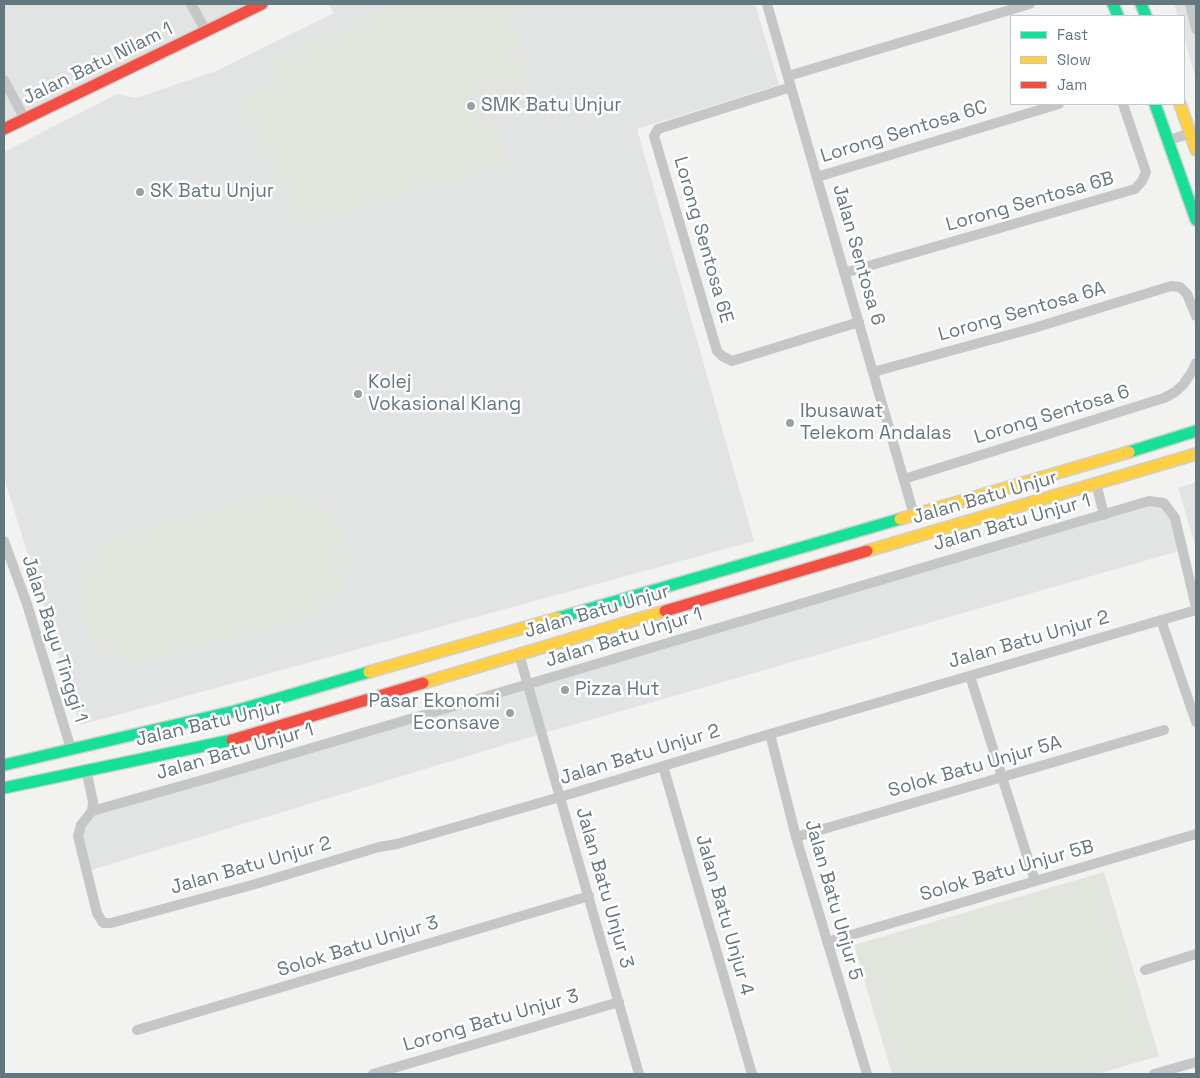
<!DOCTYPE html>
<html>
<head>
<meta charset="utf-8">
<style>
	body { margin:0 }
	#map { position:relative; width:1200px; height:1078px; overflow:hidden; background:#f2f2f1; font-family:"Space Grotesk",sans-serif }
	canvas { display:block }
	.frame { position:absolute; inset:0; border:5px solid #65777e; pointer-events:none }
	.legend { position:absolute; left:1010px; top:15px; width:175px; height:90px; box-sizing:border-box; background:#fff; border:1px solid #c1c9cb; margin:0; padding:6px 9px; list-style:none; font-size:15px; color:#65777e }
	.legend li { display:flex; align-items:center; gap:10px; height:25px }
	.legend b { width:25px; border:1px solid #c1c9cb }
</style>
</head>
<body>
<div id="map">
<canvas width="1200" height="1078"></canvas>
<div class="frame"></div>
<ul class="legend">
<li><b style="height:6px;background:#16e098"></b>Fast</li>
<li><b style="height:6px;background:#ffcf43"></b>Slow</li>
<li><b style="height:6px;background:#f24e42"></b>Jam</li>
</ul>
</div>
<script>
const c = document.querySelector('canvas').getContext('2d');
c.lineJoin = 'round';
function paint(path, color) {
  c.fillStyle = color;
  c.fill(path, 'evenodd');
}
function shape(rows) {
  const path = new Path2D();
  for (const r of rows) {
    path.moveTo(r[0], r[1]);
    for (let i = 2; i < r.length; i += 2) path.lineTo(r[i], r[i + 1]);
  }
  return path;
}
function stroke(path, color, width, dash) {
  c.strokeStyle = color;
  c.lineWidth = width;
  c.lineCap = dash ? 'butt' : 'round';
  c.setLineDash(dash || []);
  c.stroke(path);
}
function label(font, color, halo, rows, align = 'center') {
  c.font = font + ' "Space Grotesk",sans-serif';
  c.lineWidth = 5;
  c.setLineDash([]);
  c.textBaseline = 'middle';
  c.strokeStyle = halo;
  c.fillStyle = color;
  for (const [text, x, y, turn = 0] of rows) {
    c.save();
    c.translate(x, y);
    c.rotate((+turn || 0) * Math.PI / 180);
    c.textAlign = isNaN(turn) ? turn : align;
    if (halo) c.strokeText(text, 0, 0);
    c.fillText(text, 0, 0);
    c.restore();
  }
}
const built = shape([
	[4,4,247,4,4,123],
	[328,4,755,4,779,85,637,129,754,541,80,725,4,477,4,152,117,94,136,98,216,71,334,13],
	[1174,4,1196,4,1196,80,1184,37,1184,16,1178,16],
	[1196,482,1196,548,1178,488],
	[1150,506,1161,508,1172,522,1179,551,534,736,91,870,82,837,85,826,94,815,553,682]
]);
const green = shape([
	[392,4,509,4,535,93,493,107,509,165,299,229,233,100,274,80,267,64],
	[293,491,317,498,337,517,349,541,352,566,346,588,328,607,302,622,147,662,119,660,99,648,86,632,78,610,77,590,81,570,91,551,111,536,268,494],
	[1104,872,1159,1056,1097,1074,892,1074,854,945]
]);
const street = shape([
	[191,4,206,31],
	[767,4,914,515],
	[1190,4,1196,29],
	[788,76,1030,4],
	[4,80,25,119],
	[791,87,658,129,654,136,717,351,722,356,732,361,859,322],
	[1169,140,1195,132],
	[817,177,1059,104],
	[844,273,1135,189,1142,181,1146,172,1123,104],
	[873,372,1034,328,1171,286,1180,287,1187,294,1196,316],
	[904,479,1164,398,1175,392,1183,385,1193,370,1196,363],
	[1096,483,1104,515],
	[4,541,27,604,71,749],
	[1196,607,1175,518,1164,503,1149,501,220,775,92,811,81,825,78,836,97,913,103,923,111,923,252,885,379,847,397,844,560,797,770,734,1196,610],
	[1161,620,1196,722],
	[519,654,639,1074],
	[970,676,1035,881],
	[770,734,796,837,867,1074],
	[663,766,752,1074],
	[86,769,93,802,92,811],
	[796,837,1164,730],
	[827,942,1196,834],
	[1145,970,1196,954],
	[137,1030,589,896],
	[373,1074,619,1002],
	[1154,1074,1196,1062]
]);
const fast = shape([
	[1113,4,1118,16],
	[1141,4,1146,16],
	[1155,104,1196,220],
	[1129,452,1196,431],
	[558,618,900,519],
	[4,765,235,711,369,672],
	[4,788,232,740]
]);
const slow = shape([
	[1180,104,1196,150],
	[900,519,1129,452],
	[867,551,1196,454],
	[369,672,558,618],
	[423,683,665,611]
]);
const jam = shape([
	[4,129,262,4],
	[665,611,867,551],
	[232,740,423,683]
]);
const markers = [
	[471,106,5,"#96a2a6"],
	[140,192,5,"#96a2a6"],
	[358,394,5,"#96a2a6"],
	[790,423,5,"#96a2a6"],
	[565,690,5,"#96a2a6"],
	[510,713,5,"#96a2a6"]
];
const streetNames = [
	["Jalan Batu Nilam 1",98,64,-26],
	["Lorong Sentosa 6C",904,132,-17],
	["Lorong Sentosa 6B",1030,202,-16],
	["Lorong Sentosa 6E",703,240,74],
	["Jalan Sentosa 6",858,255,74],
	["Lorong Sentosa 6A",1022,312,-16],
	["Lorong Sentosa 6",1052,415,-17],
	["Jalan Batu Unjur",985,498,-16],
	["Jalan Batu Unjur 1",1012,523,-16],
	["Jalan Batu Unjur",597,612,-16],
	["Jalan Batu Unjur 1",624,638,-17],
	["Jalan Bayu Tinggi 1",54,639,72],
	["Jalan Batu Unjur 2",1029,640,-16],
	["Jalan Batu Unjur",209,724,-13],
	["Jalan Batu Unjur 1",235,752,-16],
	["Jalan Batu Unjur 2",640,755,-17],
	["Solok Batu Unjur 5A",975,767,-16],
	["Jalan Batu Unjur 2",251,866,-16],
	["Solok Batu Unjur 5B",1007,871,-16],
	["Jalan Batu Unjur 3",604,888,74],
	["Jalan Batu Unjur 5",833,900,74],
	["Jalan Batu Unjur 4",724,915,74],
	["Solok Batu Unjur 3",358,947,-17],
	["Lorong Batu Unjur 3",491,1021,-16]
];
const poiNames = [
	["SMK Batu Unjur",481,106],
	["SK Batu Unjur",150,192],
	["Kolej",368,383],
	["Vokasional Klang",368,405],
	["Ibusawat",800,412],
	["Telekom Andalas",800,434],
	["Pizza Hut",575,690],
	["Pasar Ekonomi",500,702,"right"],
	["Econsave",500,724,"right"]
];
paint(built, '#e2e3e3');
paint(green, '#e2e4de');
stroke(fast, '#cecfcf', 14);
stroke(slow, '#cecfcf', 14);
stroke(jam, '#cecfcf', 14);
stroke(street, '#c5c7c7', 10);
stroke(fast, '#16e098', 11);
stroke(slow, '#ffcf43', 11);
stroke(jam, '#f24e42', 11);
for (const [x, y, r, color] of markers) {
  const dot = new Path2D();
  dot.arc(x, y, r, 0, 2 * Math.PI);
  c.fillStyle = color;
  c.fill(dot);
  stroke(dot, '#fff', 2);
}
label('19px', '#65777e', '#fff', streetNames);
label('19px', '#65777e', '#fff', poiNames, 'left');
</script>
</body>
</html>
